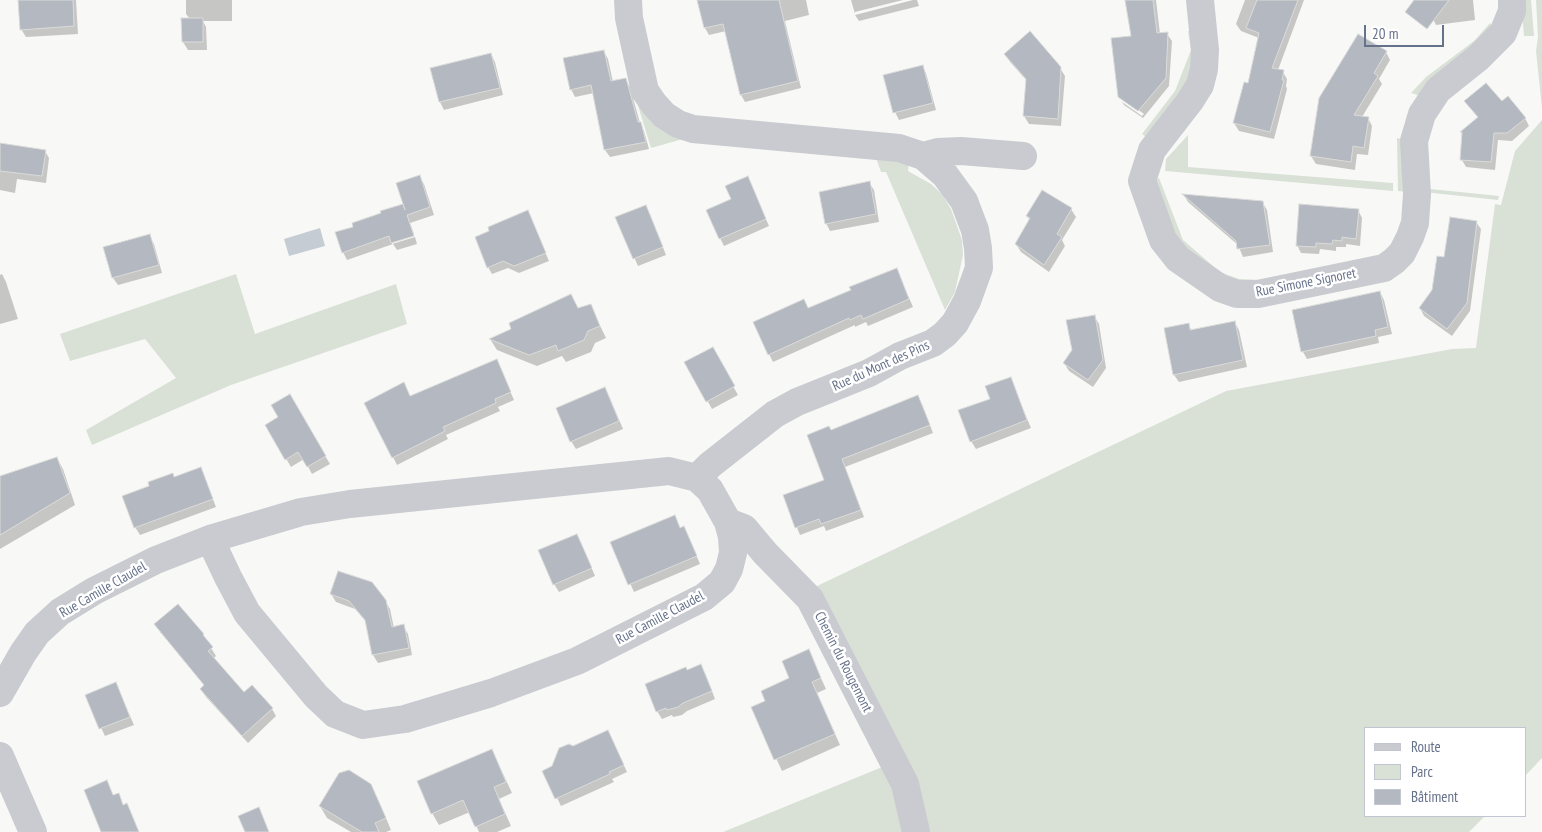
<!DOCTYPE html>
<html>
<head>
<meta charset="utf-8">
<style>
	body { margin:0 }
	#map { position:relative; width:1542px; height:832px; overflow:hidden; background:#f8f9f6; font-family:"PT Sans Narrow",sans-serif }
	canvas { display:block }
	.legend { position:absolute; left:1364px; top:727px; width:162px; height:90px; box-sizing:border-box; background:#fff; border:1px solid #c2c6d0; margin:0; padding:6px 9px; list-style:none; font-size:15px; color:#66718a }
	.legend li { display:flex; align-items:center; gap:10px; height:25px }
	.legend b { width:25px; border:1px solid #c2c6d0 }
	.scale { position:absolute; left:1364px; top:25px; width:80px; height:22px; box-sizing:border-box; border:2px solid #66718a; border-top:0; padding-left:6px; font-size:15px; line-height:18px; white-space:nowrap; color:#66718a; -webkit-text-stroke:4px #fff; paint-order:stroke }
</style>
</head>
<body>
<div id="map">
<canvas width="1542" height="832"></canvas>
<ul class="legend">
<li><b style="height:6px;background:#c9cbd0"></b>Route</li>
<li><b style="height:14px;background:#d9e1d7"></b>Parc</li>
<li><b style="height:14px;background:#b3b8c1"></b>Bâtiment</li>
</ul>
<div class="scale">20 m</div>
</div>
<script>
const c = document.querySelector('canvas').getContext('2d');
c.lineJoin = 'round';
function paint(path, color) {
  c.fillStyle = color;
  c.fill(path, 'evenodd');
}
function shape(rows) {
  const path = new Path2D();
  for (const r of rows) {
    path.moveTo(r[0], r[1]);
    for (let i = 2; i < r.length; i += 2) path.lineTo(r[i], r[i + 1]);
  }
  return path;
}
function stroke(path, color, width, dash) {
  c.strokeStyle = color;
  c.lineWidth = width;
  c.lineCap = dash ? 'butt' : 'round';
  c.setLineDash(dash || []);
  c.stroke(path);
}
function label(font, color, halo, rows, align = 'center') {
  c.font = font + ' "PT Sans Narrow",sans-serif';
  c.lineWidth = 5;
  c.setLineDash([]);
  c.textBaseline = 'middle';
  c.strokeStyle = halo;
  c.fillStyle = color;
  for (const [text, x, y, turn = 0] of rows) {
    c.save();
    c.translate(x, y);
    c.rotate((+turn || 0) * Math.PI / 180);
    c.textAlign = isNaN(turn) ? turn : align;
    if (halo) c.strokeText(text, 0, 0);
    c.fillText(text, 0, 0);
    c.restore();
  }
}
const green = shape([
	[1521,0,1531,0,1534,36,1524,36],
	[1536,0,1542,0,1542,108,1536,51,1538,37],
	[1490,23,1493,27,1421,96,1411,93,1426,77,1474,41],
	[1188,31,1195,32,1196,58,1182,96,1149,139,1142,134,1175,91,1191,50],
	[635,96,683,139,651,148],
	[1542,120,1542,758,1526,775,1526,728,1366,728,1366,816,1485,816,1469,832,723,832,897,761,817,586,1226,391,1452,349,1476,348,1495,204,1501,205,1515,151],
	[1188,135,1188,167,1393,183,1393,191,1165,171,1166,159],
	[1397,138,1402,139,1406,192,1398,191],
	[875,155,909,163,908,171,931,184,942,194,951,209,962,240,963,255,955,292,945,310,886,172,881,172],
	[1159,178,1183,240,1220,272,1239,279,1263,280,1262,288,1215,277,1176,240,1152,181],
	[1430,189,1499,196,1498,200,1424,192],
	[236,274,255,334,396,284,407,324,231,385,92,445,86,430,176,378,145,339,70,361,60,334]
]);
const water = shape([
	[320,228,325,246,289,256,284,239]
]);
const shadow = shape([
	[20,0,76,0,78,34,26,37,21,29],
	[186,0,232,0,232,21,203,21,206,27,207,50,188,50,183,42,190,19,186,14],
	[698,0,806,0,809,15,785,21,801,88,745,102,741,95,726,31,709,35,705,28],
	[851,0,903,0,855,12,855,14],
	[913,0,917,0,919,6,859,21,855,15],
	[1127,0,1156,0,1160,34,1167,34,1172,41,1169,86,1143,118,1124,105,1122,102,1142,116,1144,114,1122,98,1122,100,1120,97,1132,37],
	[1245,0,1304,0,1278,70,1283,72,1287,79,1286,86,1287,89,1274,139,1239,131,1234,123,1249,85,1259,38,1241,31,1236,24],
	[1429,0,1473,0,1475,20,1436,25,1432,17],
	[604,52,608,59,613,82,625,79,630,87,640,123,644,131,649,149,610,157,605,150,594,93,575,97,571,89],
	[1386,52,1390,60,1379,79,1382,84,1362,117,1368,118,1372,126,1368,155,1357,154,1355,170,1316,164,1311,156],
	[491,54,495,62,503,95,444,110,440,102,432,69],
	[1005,54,1060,68,1065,76,1061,126,1029,124,1024,116,1027,81,1010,62],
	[922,66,926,73,936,110,899,120,895,112],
	[1466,101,1502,103,1525,118,1529,126,1512,141,1498,140,1495,170,1466,167,1462,160,1463,135,1461,132,1478,118],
	[0,144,45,151,49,158,46,183,17,179,15,193,0,190],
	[419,177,424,184,434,215,410,223,414,234,392,242,392,244,415,237,417,244,397,250,393,244,347,260,343,252,405,210],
	[869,183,874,190,879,222,830,231,826,223],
	[751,185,769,226,724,246,720,238,732,200],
	[1042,191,1071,209,1076,217,1062,240,1065,246,1049,272,1021,252,1016,244,1030,221,1027,216],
	[1184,195,1262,202,1267,210,1273,252,1243,257,1238,245,1188,202],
	[1358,210,1362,218,1360,246,1346,244,1346,247,1336,247,1336,251,1320,249,1319,254,1301,253,1297,245],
	[527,211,549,261,519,273,508,268,492,274,488,267],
	[650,214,666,255,638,266,617,218],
	[1476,222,1481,229,1470,311,1452,336,1424,316,1420,308,1433,291,1445,259],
	[149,236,154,244,162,273,118,285,113,278],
	[2,274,6,282,18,319,0,324,0,275],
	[900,277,913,307,868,326,866,322,855,327,855,325,773,362,769,354],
	[1380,292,1384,300,1392,334,1378,337,1379,343,1307,359,1303,352],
	[590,305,606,338,595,343,591,352,566,362,562,356,537,366,497,350,490,339],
	[1094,316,1099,324,1106,368,1093,387,1069,371,1064,363],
	[1235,323,1239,330,1247,367,1179,382,1174,375,1165,329,1188,324,1192,331],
	[712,349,738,395,712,409,686,363],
	[500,368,514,400,498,407,500,411,446,435,448,439,397,465,393,457,404,384,410,397],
	[1010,378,1031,428,976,449,971,441,991,399],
	[290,396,330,464,312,474,304,459,291,467,266,425,280,418],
	[609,396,623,429,576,449,571,441],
	[922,404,933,433,845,467,864,517,826,531,824,526,800,535,784,496,825,481,831,431],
	[57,458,63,469,75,505,0,549,0,477],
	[201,469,216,507,140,535,135,527,174,478],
	[674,516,681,529,688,536,700,564,634,592,612,542],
	[581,543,595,576,559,592,554,584],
	[331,594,385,601,390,609,394,628,403,626,408,634,412,655,378,663,373,655,367,623,355,609,336,602],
	[160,632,203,635,216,656,213,659,244,694,272,709,276,716,248,743,206,697,201,689,205,686],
	[808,650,826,689,817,693,840,745,782,771,753,708,767,702,791,679],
	[687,671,705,673,715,699,687,711,682,715,673,717,672,715,662,719,657,711],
	[116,684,134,725,105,736,86,696],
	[608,731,627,772,612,779,614,782,561,806,544,771,553,767,573,747],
	[492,750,512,793,499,799,511,826,497,832,479,832,470,812,439,825,432,813],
	[377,797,391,830,386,832,351,832,327,818,320,806]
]);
const building = shape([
	[18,0,73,0,74,26,20,30,18,0],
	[697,0,779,0,798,81,740,95,723,24,704,28,697,0],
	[1125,0,1153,0,1157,33,1168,32,1166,78,1138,111,1118,97,1111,38,1131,36,1125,0],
	[1257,0,1298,0,1272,68,1284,70,1282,80,1284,80,1270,132,1233,123,1244,82,1248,83,1259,33,1246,28,1257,0],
	[1414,0,1449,0,1427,29,1405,12,1414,0],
	[181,18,203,18,203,42,182,42,181,18],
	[1030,31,1061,67,1058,119,1023,116,1026,79,1004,54,1030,31],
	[1358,34,1387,51,1374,73,1378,76,1354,115,1369,117,1364,148,1353,146,1351,162,1310,156,1319,98,1358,34],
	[604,50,611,81,626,78,638,122,641,122,646,142,604,150,591,85,570,90,563,58,604,50],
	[491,53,500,88,439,102,430,68,491,53],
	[923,65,933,103,893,113,883,75,923,65],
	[1486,83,1502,101,1508,96,1526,118,1507,133,1494,133,1491,162,1460,160,1462,132,1460,132,1478,117,1464,101,1486,83],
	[0,143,46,150,42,176,0,171,0,143],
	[420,175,430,207,407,215,414,236,391,243,389,236,342,253,335,232,353,227,352,223,381,213,380,211,403,204,405,210,396,183,420,175],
	[748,176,766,219,719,239,706,210,731,199,725,186,748,176],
	[870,181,876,214,825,224,819,192,870,181],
	[1042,190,1072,208,1057,234,1062,237,1044,265,1015,244,1030,218,1026,216,1042,190],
	[1182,194,1263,201,1270,245,1237,249,1236,241,1182,194],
	[1299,204,1359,209,1356,239,1342,237,1342,241,1333,240,1332,244,1316,243,1316,247,1296,246,1299,204],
	[646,205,663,247,633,259,615,217,646,205],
	[528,210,546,253,514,266,503,261,487,268,475,237,489,231,488,227,528,210],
	[1450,217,1477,221,1467,303,1447,329,1419,308,1432,290,1437,256,1444,257,1450,217],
	[150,234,159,265,112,278,103,247,150,234],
	[897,268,909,299,863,319,861,315,850,320,849,318,768,355,753,322,804,299,808,308,851,290,849,287,897,268],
	[1380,291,1388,327,1375,330,1376,336,1301,352,1292,310,1380,291],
	[571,294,578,308,591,304,600,326,588,331,584,340,558,351,556,345,529,355,489,339,511,329,509,323,571,294],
	[1095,315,1103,360,1088,380,1063,363,1072,350,1066,320,1095,315],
	[1235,321,1243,360,1173,375,1164,328,1189,323,1190,330,1235,321],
	[713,347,735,386,706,402,684,362,713,347],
	[497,359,511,392,495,399,496,403,443,427,445,431,392,458,364,403,404,382,410,396,497,359],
	[1011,377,1027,420,970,442,958,410,990,399,985,386,1011,377],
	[605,387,619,421,570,442,556,408,605,387],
	[290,394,326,456,307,467,298,452,285,460,265,425,278,417,271,405,290,394],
	[918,395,930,425,842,459,861,510,821,524,819,519,795,528,783,495,824,480,807,435,829,426,831,430,918,395],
	[57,457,70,493,0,535,0,476,57,457],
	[201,467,213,499,134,528,122,496,149,486,148,482,173,473,174,477,201,467],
	[675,515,680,528,684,526,697,556,628,585,610,542,675,515],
	[577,534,592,568,553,585,538,550,577,534],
	[338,571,372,582,386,600,392,627,404,624,409,648,372,655,365,620,349,601,330,594,338,571],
	[178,604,204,634,203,635,213,647,208,651,244,692,252,685,273,708,242,736,200,689,204,685,154,624,178,604],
	[809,649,821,678,812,682,835,734,774,760,751,707,765,701,761,691,789,678,782,661,809,649],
	[701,664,712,691,683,703,678,707,667,710,666,708,656,712,645,684,686,667,687,670,701,664],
	[116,682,130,717,99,729,85,695,116,682],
	[608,730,624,765,609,772,610,774,555,799,542,771,552,766,559,748,569,744,573,746,608,730],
	[492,749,506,782,494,787,505,814,475,827,463,800,431,814,417,781,492,749],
	[349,770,371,784,386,818,375,823,379,832,362,832,319,806,339,773,349,770],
	[107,780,113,795,119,793,123,805,127,803,139,832,101,832,84,790,107,780],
	[259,807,269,832,245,832,238,816,259,807]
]);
const minor = shape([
	[628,0,629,18,645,91,654,104,664,115,678,124,693,129,899,148,923,156,945,175,964,201,975,230,978,248,979,268,967,301,955,323,945,334,933,343,900,356,869,373,797,402,775,414,710,465,697,478],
	[1200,0,1205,50,1204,69,1200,85,1190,101,1152,150,1142,181,1163,240,1178,259,1220,288,1237,294,1258,294,1384,268,1394,261,1402,253,1410,237,1415,223,1417,194,1414,141,1422,114,1438,90,1478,58,1503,33,1512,11,1512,0],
	[923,156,938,152,961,151,1023,156],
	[728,522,744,528,765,553,810,599,905,784,916,832],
	[0,693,23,653,37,633,60,612,94,591,156,560,210,539,301,512,350,504,669,471,697,478,710,490,728,522,732,537,733,553,729,569,722,582,704,597,577,661,491,693,405,719,363,725,335,714,316,696,247,613,228,577,210,539],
	[0,756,33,832]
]);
const streetNames = [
	["Rue Simone Signoret",1306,283,-11],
	["Rue du Mont des Pins",881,366,-24],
	["Rue Camille Claudel",103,590,-30],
	["Rue Camille Claudel",660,618,-28],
	["Chemin du Rougemont",843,662,63]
];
paint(green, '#d9e1d7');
paint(water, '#c5ccd4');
paint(shadow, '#0003');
paint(building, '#b3b8c1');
stroke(building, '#dadbd9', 1);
stroke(minor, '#c9cbd0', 28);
label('14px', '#66718a', '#fff', streetNames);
</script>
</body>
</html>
